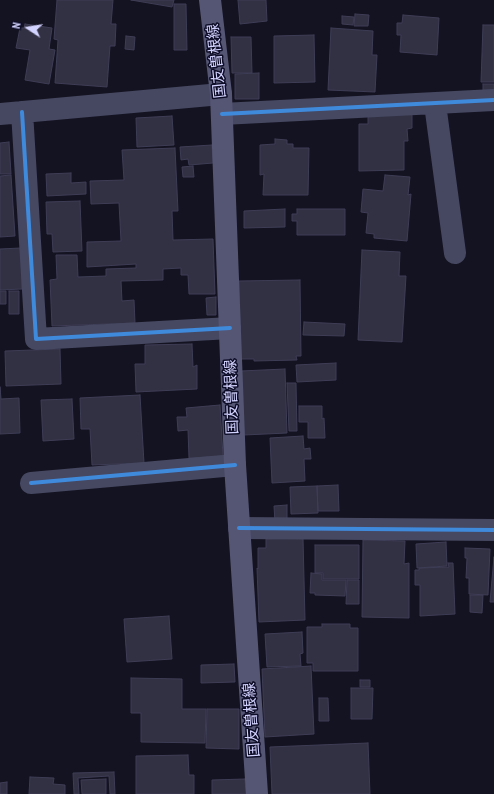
<!DOCTYPE html>
<html>
<head>
<meta charset="utf-8">
<style>
	body { margin:0 }
	#map { position:relative; width:494px; height:794px; overflow:hidden; background:#141321; font-family:"PT Sans Narrow",sans-serif }
	canvas { display:block }
	.north { position:absolute; left:8px; top:8px; width:40px; height:40px; -webkit-text-stroke:3px #0e0d27; paint-order:stroke; rotate:282deg; font-size:11px; font-weight:700; line-height:16px; text-align:center; color:#d3d3ff }
	.north::after { content:''; display:block; margin:auto; width:14px; height:18px; background:#d3d3ff; clip-path:polygon(50% 0,100% 100%,50% 72%,0 100%) }
</style>
</head>
<body>
<div id="map">
<canvas width="494" height="794"></canvas>
<div class="north">N</div>
</div>
<script>
const c = document.querySelector('canvas').getContext('2d');
c.lineJoin = 'round';
function paint(path, color) {
  c.fillStyle = color;
  c.fill(path, 'evenodd');
}
function shape(rows) {
  const path = new Path2D();
  for (const r of rows) {
    path.moveTo(r[0], r[1]);
    for (let i = 2; i < r.length; i += 2) path.lineTo(r[i], r[i + 1]);
  }
  return path;
}
function stroke(path, color, width, dash) {
  c.strokeStyle = color;
  c.lineWidth = width;
  c.lineCap = dash ? 'butt' : 'round';
  c.setLineDash(dash || []);
  c.stroke(path);
}
function label(font, color, halo, rows, align = 'center') {
  c.font = font + ' "PT Sans Narrow","Noto Sans JP",sans-serif';
  c.lineWidth = 3;
  c.setLineDash([]);
  c.textBaseline = 'middle';
  c.strokeStyle = halo;
  c.fillStyle = color;
  for (const [text, x, y, turn = 0] of rows) {
    c.save();
    c.translate(x, y);
    c.rotate((+turn || 0) * Math.PI / 180);
    c.textAlign = isNaN(turn) ? turn : align;
    if (halo) c.strokeText(text, 0, 0);
    c.fillText(text, 0, 0);
    c.restore();
  }
}
const building = shape([
	[57,0,113,0,111,24,116,24,115,46,110,46,107,87,55,83,58,40,54,39,57,0],
	[131,0,174,0,172,7,131,0],
	[238,0,266,0,267,21,240,24,238,0],
	[174,4,186,4,187,50,174,50,174,4],
	[355,14,369,15,368,26,354,26,355,14],
	[403,15,439,18,437,55,400,52,401,35,397,35,397,23,402,23,403,15],
	[342,16,354,17,353,25,342,24,342,16],
	[25,24,52,28,49,49,55,50,49,84,25,80,30,50,16,48,20,28,24,28,25,24],
	[483,25,494,25,494,82,481,82,483,25],
	[331,28,373,31,372,55,377,55,375,92,328,90,331,28],
	[314,35,315,82,274,83,274,36,314,35],
	[126,36,135,37,134,50,125,49,126,36],
	[231,37,251,37,252,73,232,73,231,37],
	[259,73,259,99,235,99,235,74,259,73],
	[483,84,494,84,494,93,483,93,483,84],
	[368,114,412,114,412,128,407,129,408,141,404,141,404,170,359,171,359,124,368,124,368,114],
	[172,116,174,145,137,147,136,118,172,116],
	[275,139,287,140,287,144,293,144,293,148,309,148,308,195,263,195,264,174,260,175,260,145,275,144,275,139],
	[9,142,11,174,0,174,0,143,9,142],
	[212,145,213,163,189,165,188,159,181,160,180,147,212,145],
	[175,148,178,211,172,211,173,240,213,239,215,294,189,294,188,275,181,275,181,268,163,269,163,280,121,281,122,301,134,300,135,323,52,326,50,280,57,279,56,255,77,255,78,277,106,276,106,269,136,268,136,264,87,267,87,242,121,241,119,203,91,204,90,181,124,180,122,150,175,148],
	[193,166,194,177,183,177,182,167,193,166],
	[71,173,71,183,86,182,86,194,47,196,46,174,71,173],
	[11,175,15,236,0,237,0,176,11,175],
	[385,175,410,177,408,195,411,194,407,241,374,238,374,234,366,233,368,213,361,212,363,189,383,191,385,175],
	[80,201,82,251,53,252,52,234,47,234,46,202,80,201],
	[285,209,285,227,244,228,244,211,285,209],
	[297,209,345,209,345,235,297,235,297,221,292,221,292,214,297,214,297,209],
	[21,248,22,289,0,290,0,249,21,248],
	[362,250,400,252,399,276,406,276,402,342,358,340,362,250],
	[300,280,301,356,296,356,297,360,254,361,254,359,241,359,239,281,300,280],
	[0,291,6,291,6,304,0,304,0,291],
	[9,291,19,291,19,314,9,314,9,291],
	[216,297,216,315,207,315,206,298,216,297],
	[304,322,345,324,344,336,303,335,304,322],
	[192,344,193,367,197,365,197,389,136,392,135,364,145,364,145,345,192,344],
	[60,349,61,384,6,386,5,351,60,349],
	[336,363,336,380,297,382,296,365,336,363],
	[285,369,287,433,244,435,241,371,285,369],
	[287,383,296,383,297,431,289,431,287,383],
	[0,387,1,399,19,398,20,433,0,434,0,387],
	[140,395,144,463,92,465,90,429,81,429,80,398,140,395],
	[72,399,74,439,43,441,41,400,72,399],
	[220,405,223,456,189,458,188,430,178,431,177,417,187,417,186,408,220,405],
	[299,406,322,406,322,419,324,418,325,438,308,438,308,422,299,422,299,406],
	[303,436,304,449,310,448,311,459,304,459,305,481,272,483,270,438,303,436],
	[338,485,339,511,318,511,317,486,338,485],
	[317,486,318,513,291,514,290,487,317,486],
	[287,505,287,522,275,522,274,506,287,505],
	[303,538,305,620,259,622,257,568,258,569,258,548,266,548,266,539,303,538],
	[363,540,405,541,404,564,409,563,409,618,362,617,363,540],
	[446,542,447,566,417,568,416,544,446,542],
	[315,545,359,545,359,579,323,579,323,573,315,573,315,545],
	[465,548,490,549,488,595,469,594,469,578,466,578,467,558,465,558,465,548],
	[494,557,494,602,490,602,494,557],
	[448,563,453,563,455,614,420,616,420,585,415,585,415,570,419,570,419,568,449,567,448,563],
	[311,573,322,574,322,580,346,580,345,596,315,595,315,593,310,593,311,573],
	[347,580,359,580,359,604,346,604,347,580],
	[470,595,483,595,482,613,470,612,470,595],
	[169,616,172,659,127,662,124,619,169,616],
	[322,624,350,624,350,628,358,628,358,671,313,671,313,663,307,663,307,627,322,627,322,624],
	[302,632,303,653,300,654,301,666,267,667,265,634,302,632],
	[234,664,235,682,201,683,201,665,234,664],
	[311,666,314,734,265,737,262,669,311,666],
	[131,678,182,679,182,709,206,709,205,743,141,742,141,713,131,713,131,678],
	[360,680,370,680,370,687,360,687,360,680],
	[351,688,373,688,372,719,351,719,351,688],
	[319,698,328,698,329,721,319,721,319,698],
	[207,709,239,709,239,749,206,748,207,709],
	[368,743,370,794,272,794,270,747,368,743],
	[188,755,189,775,194,775,194,794,136,794,136,756,188,755],
	[114,772,115,794,110,794,109,776,78,778,79,794,74,794,73,773,114,772],
	[30,777,54,778,53,784,65,785,65,794,29,794,30,777],
	[106,779,106,794,82,794,81,780,106,779],
	[245,779,246,794,212,794,212,780,245,779],
	[7,782,7,794,0,794,0,783,7,782]
]);
const street = shape([
	[435,104,455,253],
	[22,112,36,339,230,328],
	[0,114,221,94],
	[222,114,494,100],
	[31,483,235,465],
	[239,528,494,530]
]);
const secondary = shape([
	[210,0,221,94,235,465,257,794]
]);
const cycleway = shape([
	[22,112,36,339,230,328],
	[222,114,494,100],
	[31,483,235,465],
	[239,528,494,530]
]);
const streetNames = [
	["国友曽根線",217,61,-96],
	["国友曽根線",232,397,-92],
	["国友曽根線",252,720,-94]
];
paint(building, '#323143');
stroke(building, '#3e3d56', 1);
stroke(street, '#464862', 22);
stroke(secondary, '#555674', 22);
stroke(cycleway, '#408adc', 4);
label('15px', '#d3d3ff', '#0e0d27', streetNames);
</script>
</body>
</html>
